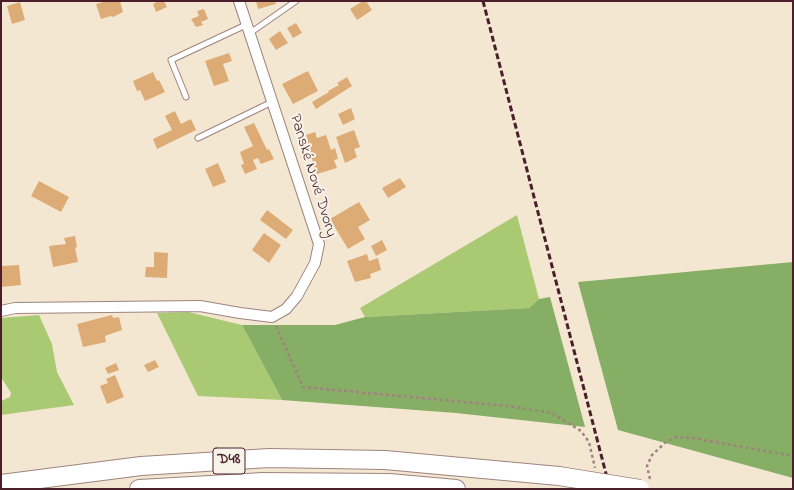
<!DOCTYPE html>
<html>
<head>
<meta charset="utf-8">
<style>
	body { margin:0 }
	#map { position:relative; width:794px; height:490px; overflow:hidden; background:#f4e7d2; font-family:"Indie Flower",sans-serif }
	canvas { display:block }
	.frame { position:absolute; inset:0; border:2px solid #4a1f2b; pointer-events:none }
</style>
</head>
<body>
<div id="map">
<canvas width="794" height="490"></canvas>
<div class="frame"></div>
</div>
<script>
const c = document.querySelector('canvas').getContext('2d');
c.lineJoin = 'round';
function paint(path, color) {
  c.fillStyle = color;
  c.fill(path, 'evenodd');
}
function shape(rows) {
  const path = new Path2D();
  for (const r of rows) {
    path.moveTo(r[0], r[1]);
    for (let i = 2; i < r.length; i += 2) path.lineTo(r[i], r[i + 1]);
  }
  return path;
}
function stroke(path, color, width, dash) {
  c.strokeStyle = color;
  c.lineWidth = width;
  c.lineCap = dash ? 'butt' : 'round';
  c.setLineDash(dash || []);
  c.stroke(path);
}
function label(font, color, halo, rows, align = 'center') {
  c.font = font + ' "Indie Flower",sans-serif';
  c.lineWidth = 4;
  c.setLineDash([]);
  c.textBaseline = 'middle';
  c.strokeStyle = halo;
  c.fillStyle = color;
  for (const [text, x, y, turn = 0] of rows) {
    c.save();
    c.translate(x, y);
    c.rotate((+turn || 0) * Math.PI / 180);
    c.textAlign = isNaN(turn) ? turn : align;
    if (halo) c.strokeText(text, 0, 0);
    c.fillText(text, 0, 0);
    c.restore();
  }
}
const green = shape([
	[517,215,539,299,529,308,365,317,360,308],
	[188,312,242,325,282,400,198,396,157,313],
	[39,315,52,344,57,372,74,405,1,415,1,401,10,397,11,393,1,377,1,318]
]);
const forest = shape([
	[793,262,793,478,618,430,578,282],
	[550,297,585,427,456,413,282,400,242,325,335,325,365,317,529,308,539,299]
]);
const building = shape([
	[107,1,120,1,123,12,113,17,111,16,101,19,96,4],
	[158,1,164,1,167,7,156,12,153,4],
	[256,1,275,1,276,4,258,9],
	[363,1,366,1,372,10,357,20,350,9],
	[20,2,25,20,12,24,7,6],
	[204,9,208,19,201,22,203,25,196,27,191,19,199,16,197,11],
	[296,23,302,33,293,38,287,28],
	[280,31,288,43,276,50,269,39],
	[229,53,232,61,223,64,229,81,214,86,205,61],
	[308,71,318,91,293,104,282,84],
	[153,72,157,81,159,80,165,92,145,101,140,90,137,91,133,81],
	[347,77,352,86,316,109,312,102,329,92,328,91,339,85,337,83],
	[351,108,355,119,343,125,338,114],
	[175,111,181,124,191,119,196,130,157,149,153,139,172,130,165,116],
	[254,123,267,150,269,149,274,159,261,164,258,158,253,160,257,169,245,174,241,165,244,164,240,152,253,146,244,127],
	[354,130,360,147,354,149,357,157,345,163,336,137],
	[315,132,317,138,326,135,331,150,335,148,338,159,334,160,337,168,317,174,306,141,308,141,306,135],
	[218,163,226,182,213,187,205,169],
	[400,178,406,187,388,198,382,188],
	[39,181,69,197,61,212,31,196],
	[359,202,370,220,358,227,365,239,348,249,330,219],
	[267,210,293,230,286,239,260,220],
	[264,233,281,245,269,263,252,250],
	[75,236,77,247,75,248,78,262,53,267,49,246,66,244,64,238],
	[382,240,387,250,376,256,371,246],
	[154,252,168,253,167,278,145,277,146,267,154,267],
	[367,254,369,261,378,258,381,270,370,274,371,278,355,282,347,261],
	[19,265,21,285,1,287,1,266],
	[112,315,113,318,119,317,122,330,105,336,106,342,83,347,77,324],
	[155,360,159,367,148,372,144,365],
	[116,363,119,370,108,374,105,368],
	[115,375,124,397,107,404,100,386,108,383,106,379]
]);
const path = shape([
	[276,326,303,387,508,406,552,413,581,431,589,442,595,468],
	[650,479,647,466,652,455,667,441,677,437,692,438,793,456]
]);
const service = shape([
	[250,33,296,1],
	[186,97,171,60,248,24],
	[198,138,272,102]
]);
const minor = shape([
	[1,311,15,308,200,306,240,313,272,317,286,309,297,296,315,263,319,244,239,1]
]);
const motorway = shape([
	[1,484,141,466,269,458,385,460,559,476],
	[139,489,263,482,389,483,456,489]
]);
const rail = shape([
	[483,1,610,489]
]);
const motorwayBridge = shape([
	[559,476,640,489]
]);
const shields = [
	[229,461,32]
];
const shieldNames = [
	["D48",229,461]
];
const streetNames = [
	["Panské Nové Dvory",312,176,73]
];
paint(green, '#a9ca73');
paint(forest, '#86ae65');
paint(building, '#ddac76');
stroke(service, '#9f837e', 7);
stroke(minor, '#9f837e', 12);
stroke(motorway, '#9f837e', 20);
stroke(path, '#9f837e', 2.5, [3, 3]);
stroke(service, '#fff', 5);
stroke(minor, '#fff', 10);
stroke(motorway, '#fff', 18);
stroke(rail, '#4a1f2b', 3, [6, 3]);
stroke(motorwayBridge, '#9f837e', 20, []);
stroke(motorwayBridge, '#fff', 18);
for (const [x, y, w] of shields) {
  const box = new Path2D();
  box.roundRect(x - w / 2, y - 13, w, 26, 3);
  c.fillStyle = '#f7f3e8';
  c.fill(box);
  stroke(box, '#4a1f2b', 1);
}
label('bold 15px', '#4a1f2b', null, shieldNames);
label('16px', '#4a1f2b', '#f7f3e8', streetNames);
</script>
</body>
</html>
